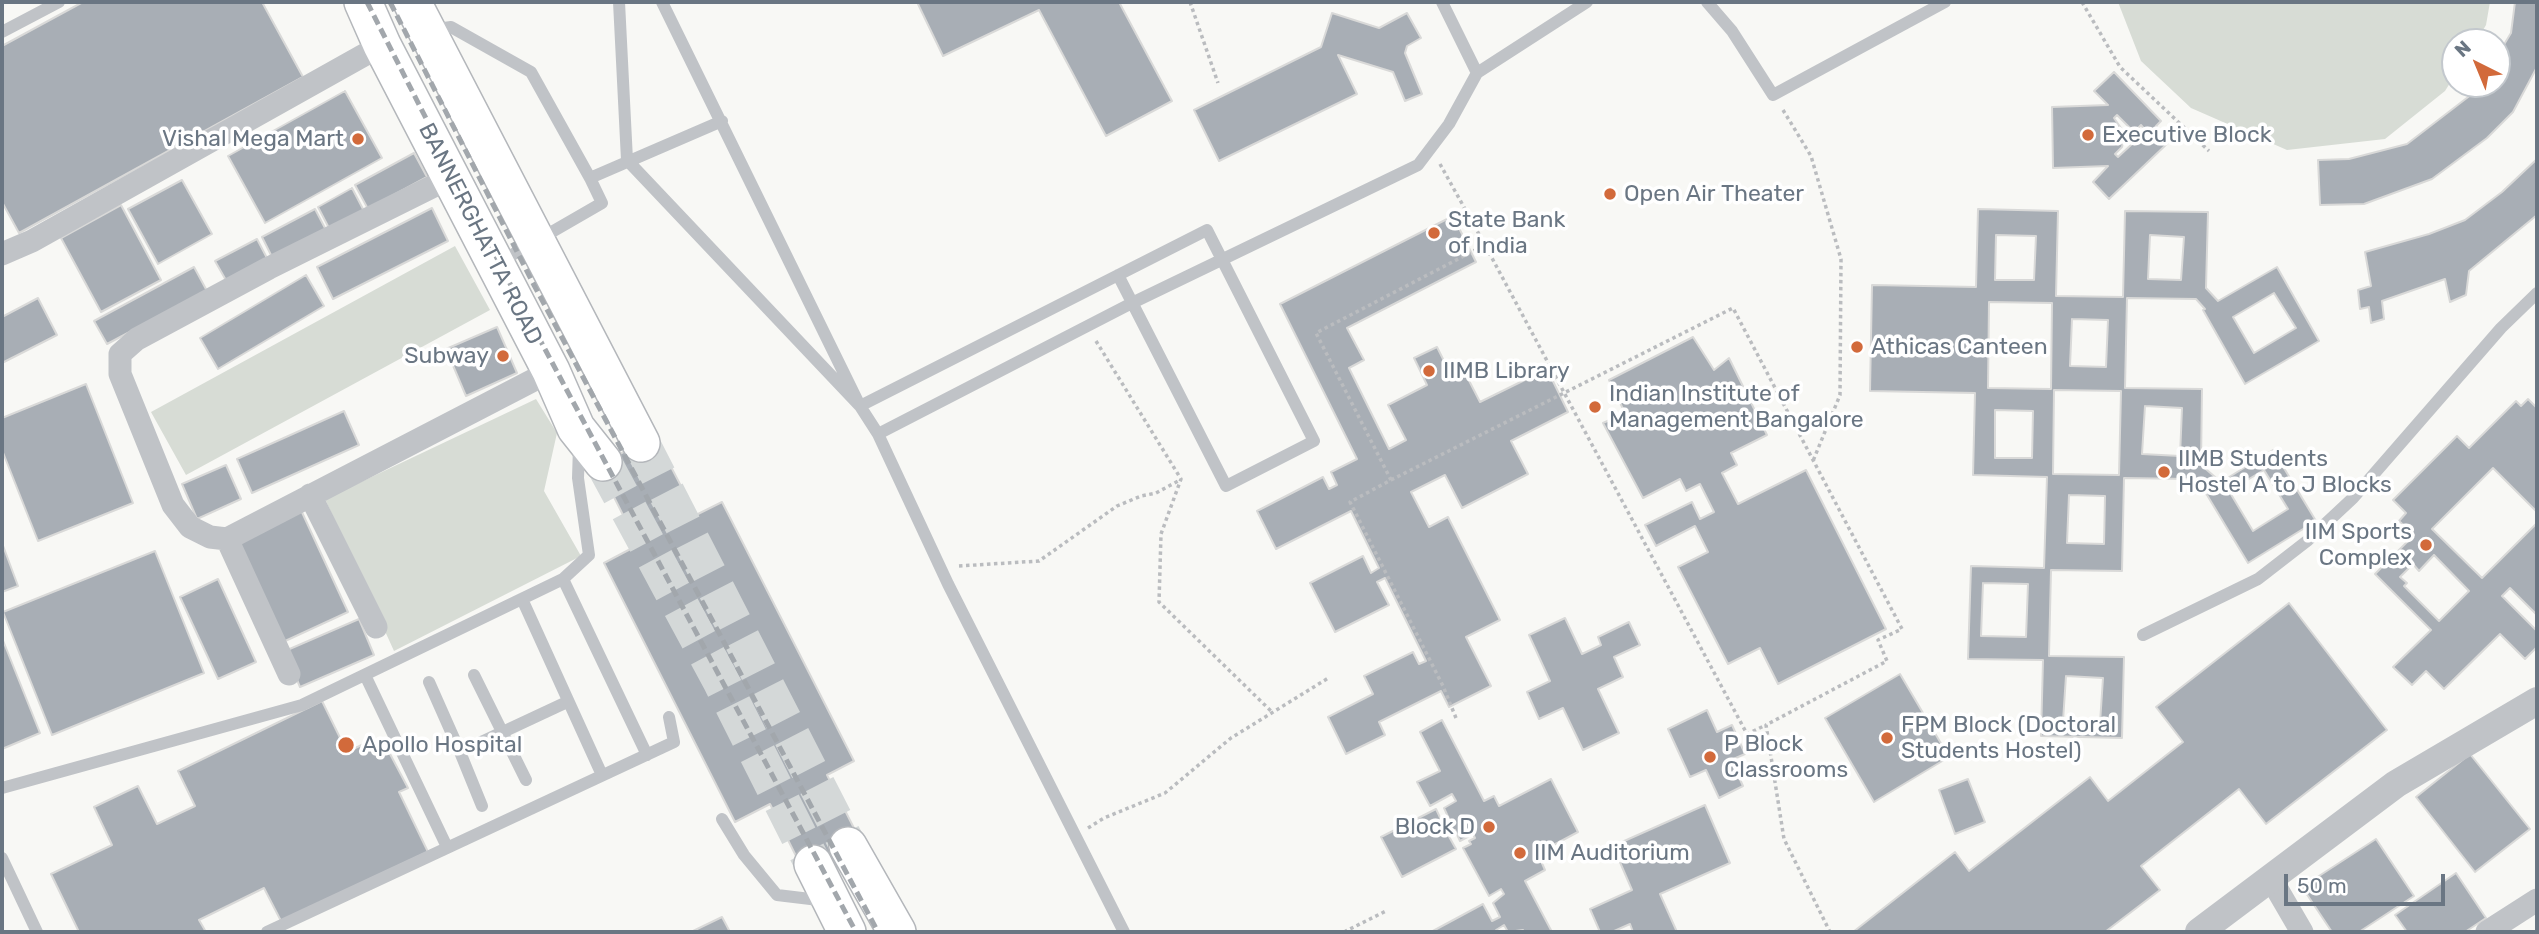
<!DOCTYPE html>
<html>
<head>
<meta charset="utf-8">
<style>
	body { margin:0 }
	#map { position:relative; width:2539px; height:934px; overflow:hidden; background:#f8f8f5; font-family:Rubik,sans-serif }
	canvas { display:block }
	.frame { position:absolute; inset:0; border:4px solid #6a7683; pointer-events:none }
	.north { position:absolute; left:2441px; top:28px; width:70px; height:70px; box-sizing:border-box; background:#fff; border:2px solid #c3c8cd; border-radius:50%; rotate:317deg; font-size:19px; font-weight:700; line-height:28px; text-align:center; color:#6a7683 }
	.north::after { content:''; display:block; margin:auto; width:24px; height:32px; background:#d26a3b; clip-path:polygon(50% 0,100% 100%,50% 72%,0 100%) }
	.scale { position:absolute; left:2284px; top:874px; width:161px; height:32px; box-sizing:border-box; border:4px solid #6a7683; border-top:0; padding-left:9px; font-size:21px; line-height:24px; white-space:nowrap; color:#6a7683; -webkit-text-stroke:5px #fff; paint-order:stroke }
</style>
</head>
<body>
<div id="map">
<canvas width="2539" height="934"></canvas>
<div class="frame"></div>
<div class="north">N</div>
<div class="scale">50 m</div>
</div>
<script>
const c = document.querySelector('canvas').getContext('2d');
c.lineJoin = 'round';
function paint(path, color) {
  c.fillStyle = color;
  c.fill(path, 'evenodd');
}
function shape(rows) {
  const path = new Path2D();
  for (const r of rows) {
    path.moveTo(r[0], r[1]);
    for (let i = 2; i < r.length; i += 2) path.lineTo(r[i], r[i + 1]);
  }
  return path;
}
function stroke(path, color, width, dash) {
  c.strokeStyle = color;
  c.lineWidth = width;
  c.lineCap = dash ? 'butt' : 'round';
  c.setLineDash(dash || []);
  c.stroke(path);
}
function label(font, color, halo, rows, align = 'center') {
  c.font = font + ' Rubik,sans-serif';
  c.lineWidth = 7;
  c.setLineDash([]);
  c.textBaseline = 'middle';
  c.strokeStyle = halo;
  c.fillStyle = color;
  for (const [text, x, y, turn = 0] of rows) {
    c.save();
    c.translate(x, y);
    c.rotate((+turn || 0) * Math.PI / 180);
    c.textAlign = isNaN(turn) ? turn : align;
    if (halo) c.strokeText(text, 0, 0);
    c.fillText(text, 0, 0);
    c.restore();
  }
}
const green = shape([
	[2118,2,2490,2,2486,25,2476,42,2455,42,2455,75,2445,91,2385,139,2287,150,2191,108,2141,61],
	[455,246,490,310,186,475,151,412],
	[536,399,557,433,544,491,581,556,394,651,325,499]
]);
const building = shape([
	[83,2,262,2,303,77,19,233,2,202,2,46,83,2],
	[917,2,1119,2,1172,101,1106,136,1039,10,943,56,917,2],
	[2515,2,2537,2,2537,67,2513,112,2487,138,2432,179,2364,204,2320,205,2318,160,2349,159,2407,144,2472,94,2479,84,2497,84,2497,56,2511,33,2515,2],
	[1332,13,1379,28,1407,13,1421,38,1407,46,1405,53,1422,94,1405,101,1393,72,1338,55,1357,94,1219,161,1194,110,1321,47,1332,13],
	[2114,72,2161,121,2156,126,2170,141,2109,199,2093,182,2108,166,2053,168,2052,107,2108,105,2094,91,2114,72],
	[2117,115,2134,132,2141,125,2146,131,2118,157,2115,154,2122,147,2124,137,2123,131,2114,118,2117,115],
	[345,91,382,158,265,223,228,156,345,91],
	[414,153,427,177,368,209,355,185,414,153],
	[2537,159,2537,215,2469,271,2466,295,2450,302,2445,279,2382,301,2384,319,2371,323,2369,307,2360,309,2358,290,2371,286,2365,252,2429,234,2465,220,2502,192,2537,159],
	[182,180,212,234,158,264,128,209,182,180],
	[352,188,364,211,330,230,318,207,352,188],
	[121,205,161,280,101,312,61,238,121,205],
	[432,208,448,241,333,299,317,267,432,208],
	[315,209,326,230,273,259,262,237,315,209],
	[1978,209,2058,211,2056,296,2123,297,2125,211,2208,212,2206,288,2218,301,2277,267,2319,341,2245,384,2203,310,2205,309,2196,299,2127,298,2125,388,2202,389,2201,465,2221,482,2273,450,2316,521,2248,563,2207,495,2188,479,2124,478,2122,571,2051,570,2049,656,2124,657,2122,738,2041,736,2043,660,1968,659,1971,566,2044,568,2047,477,1973,475,1975,393,1870,391,1872,285,1976,287,1978,209],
	[1996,235,2036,236,2034,280,1995,280,1996,235],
	[2150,235,2184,237,2181,280,2148,279,2150,235],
	[2274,293,2296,328,2254,353,2233,317,2274,293],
	[1989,302,2052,303,2051,389,1988,388,1989,302],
	[2072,319,2108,320,2106,367,2070,366,2072,319],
	[2054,390,2121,391,2119,475,2053,474,2054,390],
	[2145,406,2182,408,2180,456,2142,454,2145,406],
	[1995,410,2033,411,2032,458,1995,458,1995,410],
	[2264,470,2288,509,2253,531,2229,491,2264,470],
	[2069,495,2105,496,2104,544,2067,543,2069,495],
	[1983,583,2028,584,2026,637,1981,636,1983,583],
	[2066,676,2103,678,2100,723,2063,721,2066,676],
	[1453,216,1476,262,1347,328,1364,360,1349,368,1389,449,1406,440,1388,405,1427,385,1414,358,1437,347,1450,373,1462,367,1480,402,1547,369,1568,412,1511,441,1528,474,1462,508,1445,475,1411,492,1429,527,1448,517,1500,620,1466,637,1491,686,1449,707,1441,691,1379,722,1385,735,1346,754,1328,717,1373,694,1364,676,1413,652,1419,664,1426,661,1385,578,1377,582,1389,605,1335,632,1310,583,1363,556,1371,573,1379,568,1351,511,1276,549,1257,511,1323,477,1329,489,1337,485,1331,472,1357,459,1280,304,1453,216],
	[257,239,268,260,227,282,215,261,257,239],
	[194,267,207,291,107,344,94,321,194,267],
	[306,275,324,306,218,369,200,338,306,275],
	[38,298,57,335,2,363,2,317,38,298],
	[497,327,517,373,466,396,446,349,497,327],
	[1693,337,1714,370,1729,358,1767,435,1731,453,1737,465,1722,473,1738,504,1806,470,1886,629,1778,684,1760,648,1728,664,1678,567,1708,552,1695,526,1656,546,1645,525,1692,502,1700,519,1714,512,1700,484,1686,491,1680,479,1643,498,1603,423,1625,413,1609,380,1693,337],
	[86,384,133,503,38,541,2,450,2,418,86,384],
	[2528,399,2537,408,2537,512,2493,468,2432,529,2482,578,2537,523,2537,615,2510,588,2502,596,2537,631,2537,647,2525,659,2500,634,2444,689,2426,671,2412,685,2393,667,2431,630,2375,574,2414,535,2399,521,2406,513,2393,500,2457,436,2469,448,2516,401,2521,406,2528,399],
	[2434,555,2469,591,2439,621,2404,586,2407,583,2400,577,2413,564,2419,571,2434,555],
	[344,411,359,445,252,493,237,459,344,411],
	[655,436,696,515,722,502,854,761,827,775,860,840,803,870,770,804,735,822,604,563,638,545,598,465,655,436],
	[226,465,241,499,197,519,182,484,226,465],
	[300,508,348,612,283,642,235,538,300,508],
	[2,543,18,586,2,592,2,543],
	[155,551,204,673,52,735,3,612,155,551],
	[218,579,256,662,218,679,180,597,218,579],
	[2289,603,2387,730,2266,824,2239,789,2141,866,2160,890,2105,932,1853,932,1955,852,1969,871,2090,777,2108,801,2183,742,2156,707,2289,603],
	[1565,618,1582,654,1601,645,1598,637,1629,622,1640,645,1614,657,1623,677,1598,689,1619,733,1583,750,1563,708,1539,719,1527,692,1550,681,1529,635,1565,618],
	[359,619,374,655,300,687,285,651,359,619],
	[2,638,40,733,2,749,2,638],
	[1900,674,1949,757,1874,802,1825,718,1900,674],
	[322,701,347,752,370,741,378,758,389,752,408,788,399,792,428,852,281,921,264,888,199,920,206,932,79,932,51,874,112,845,94,807,138,786,157,824,195,806,178,771,322,701],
	[1707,710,1717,732,1732,725,1745,754,1731,760,1743,786,1719,798,1706,770,1690,777,1668,729,1707,710],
	[1442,720,1484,801,1494,796,1499,806,1551,779,1578,832,1546,849,1550,857,1541,861,1545,870,1525,881,1552,932,1524,932,1523,930,1508,932,1504,925,1496,930,1497,932,1431,932,1483,904,1492,921,1500,917,1493,903,1504,894,1501,889,1489,896,1463,848,1471,844,1469,841,1475,838,1473,834,1460,841,1455,830,1447,833,1456,849,1402,877,1381,837,1436,809,1443,824,1450,821,1444,808,1456,801,1452,794,1430,806,1417,782,1440,771,1420,732,1442,720],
	[2470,754,2530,829,2475,872,2416,797,2470,754],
	[1968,779,1985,822,1955,834,1939,790,1968,779],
	[1705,805,1730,863,1660,894,1677,932,1633,932,1630,924,1612,932,1600,932,1590,909,1632,890,1613,846,1705,805],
	[2376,839,2414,896,2359,932,2332,932,2302,887,2376,839],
	[2456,873,2486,918,2465,932,2407,932,2395,915,2456,873],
	[722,917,730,932,691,932,722,917]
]);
const primaryTunnel = shape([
	[641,443,848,846],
	[603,462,721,681,813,864]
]);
const path = shape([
	[1190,2,1218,83],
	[2082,2,2120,67,2209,151],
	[1783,110,1811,156,1841,259,1840,395,1813,461],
	[1440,164,1485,245],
	[1096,341,1181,479,1161,534,1159,602,1272,712],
	[1391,480,1733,308,1902,629,1878,640,1887,661,1766,725,1784,839,1830,932],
	[959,566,1039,561,1117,506,1141,496,1156,493,1180,480],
	[1456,718,1443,686,1350,502,1391,480,1316,333,1485,245,1747,734,1766,725],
	[1088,828,1104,818,1165,793,1231,738,1330,677],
	[1344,932,1386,911]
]);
const service = shape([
	[619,2,627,160,860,406,1207,230,1314,441,1226,486,1118,275],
	[662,2,860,406,878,434,948,584,1124,932],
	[1707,2,1732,31,1773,95,1945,2],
	[430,30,451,27,531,72,590,178],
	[2,32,59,2],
	[1477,73,1587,2],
	[498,263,602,203,590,178,722,121],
	[878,434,1132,303,1418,165,1449,124,1477,73,1442,2],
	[563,579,647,755],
	[522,599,602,775],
	[2143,635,2258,579,2307,541,2353,498,2501,328,2537,293],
	[365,675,447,847],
	[474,675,526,780],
	[429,682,460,752,567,702],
	[460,752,482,806],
	[2,788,302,705,563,579,589,555,578,478,579,447],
	[722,819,744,855,777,895,827,901],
	[2,858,37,932],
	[267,932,674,742,669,717]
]);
const minor = shape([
	[452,177,269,268,137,339,120,354,120,374,173,505,190,527,210,537,227,539,551,371],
	[2,254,32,241,382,45],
	[310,495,376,627],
	[227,539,289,674],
	[2270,877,2302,932],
	[2487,932,2537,900]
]);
const tertiary = shape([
	[2199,932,2396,784,2537,701]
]);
const primary = shape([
	[363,2,382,45,551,371,576,428,603,462],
	[412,2,641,443],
	[848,846,897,932],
	[813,864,847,932]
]);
const rail = shape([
	[367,2,507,278,856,932],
	[390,2,534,285,878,932]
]);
const markers = [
	[2088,135,7,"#d26a3b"],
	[358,139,7,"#d26a3b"],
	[1610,194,7,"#d26a3b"],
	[1434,233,7,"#d26a3b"],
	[1857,347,7,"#d26a3b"],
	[503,356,7,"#d26a3b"],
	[1429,371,7,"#d26a3b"],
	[1595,407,7,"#d26a3b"],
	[2164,472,7,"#d26a3b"],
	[2426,545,7,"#d26a3b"],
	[1887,738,7,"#d26a3b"],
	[346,745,9,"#d26a3b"],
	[1710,757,7,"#d26a3b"],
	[1489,827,7,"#d26a3b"],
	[1520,853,7,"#d26a3b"]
];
const poiNames = [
	["Executive Block",2102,135],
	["Vishal Mega Mart",344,139,"right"],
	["Open Air Theater",1624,194],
	["State Bank",1448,220],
	["of India",1448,246],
	["Athicas Canteen",1871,347],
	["Subway",489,356,"right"],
	["IIMB Library",1443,371],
	["Indian Institute of",1609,394],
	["Management Bangalore",1609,420],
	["IIMB Students",2178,459],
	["Hostel A to J Blocks",2178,485],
	["IIM Sports",2412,532,"right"],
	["Complex",2412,558,"right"],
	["FPM Block (Doctoral",1901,725],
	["Students Hostel)",1901,751],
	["P Block",1724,744],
	["Classrooms",1724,770],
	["Apollo Hospital",362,745],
	["Block D",1475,827,"right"],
	["IIM Auditorium",1534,853]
];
const streetNames = [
	["BANNERGHATTA ROAD",480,234,63]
];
paint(green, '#d7dcd5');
paint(building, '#a8aeb5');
stroke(building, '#d9d9d8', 2);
stroke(primaryTunnel, '#d4d8d8', 37, [37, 18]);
stroke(primary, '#b4b7bb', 40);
stroke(path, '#babcbf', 3.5, [3.5, 3.5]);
stroke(service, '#c0c3c7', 12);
stroke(minor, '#c0c3c7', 23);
stroke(tertiary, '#c0c3c7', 28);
stroke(primary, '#fff', 37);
stroke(rail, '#a2a7ac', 5, [10, 5]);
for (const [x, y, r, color] of markers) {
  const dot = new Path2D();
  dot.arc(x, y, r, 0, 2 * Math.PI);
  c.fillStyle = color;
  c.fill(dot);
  stroke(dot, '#fff', 2.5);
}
label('23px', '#6a7683', '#fff', poiNames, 'left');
label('23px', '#6a7683', '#fff', streetNames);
</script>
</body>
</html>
